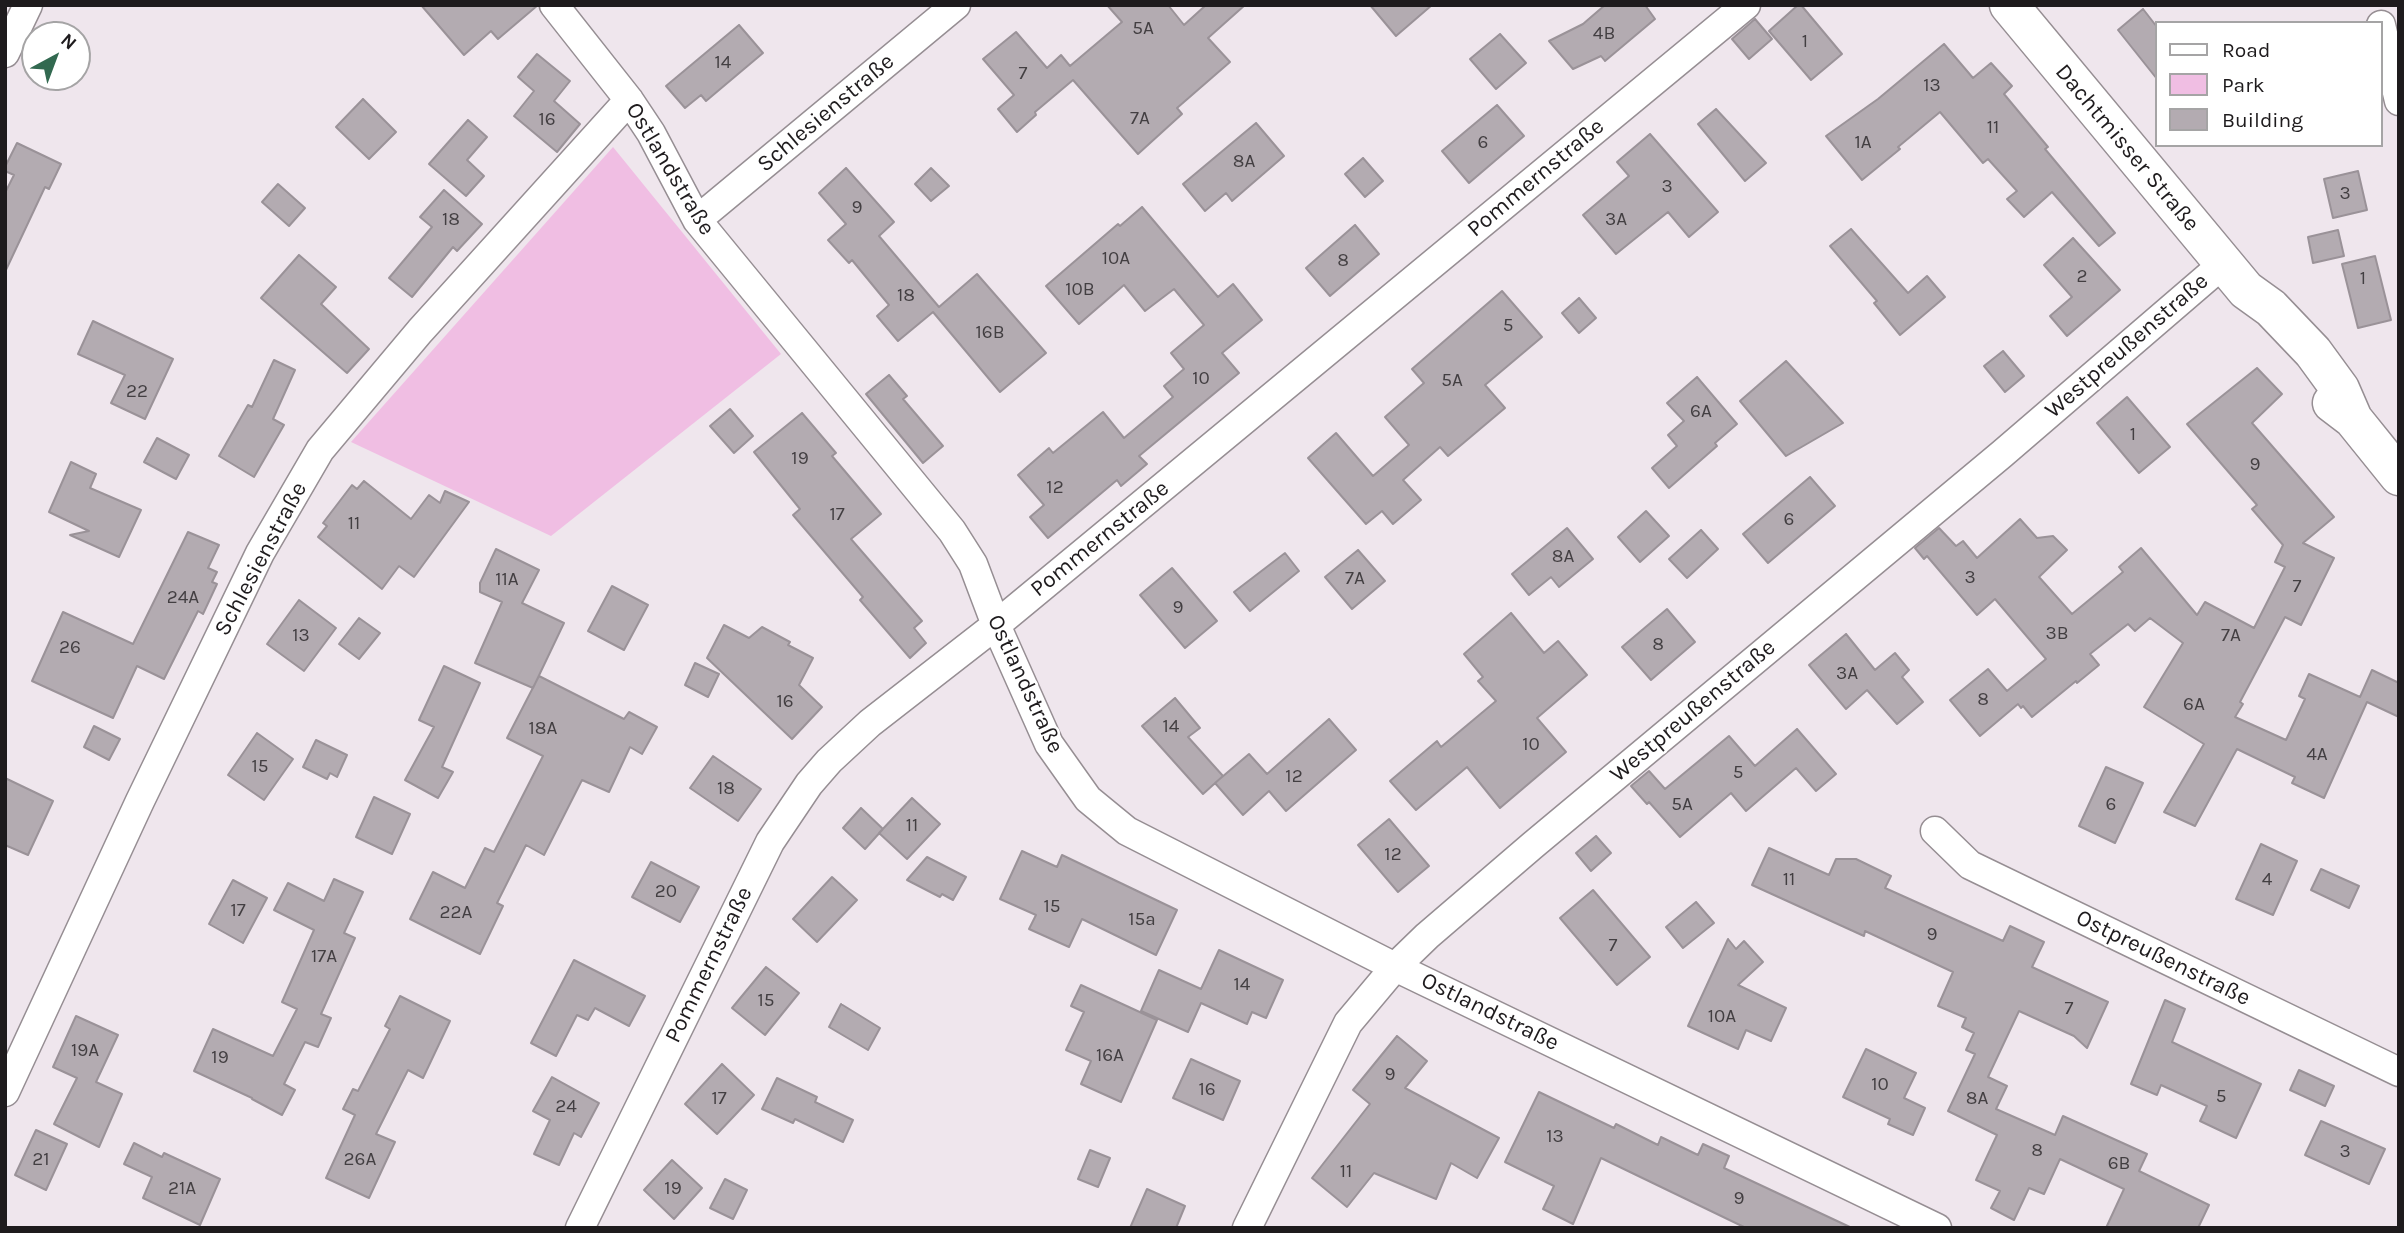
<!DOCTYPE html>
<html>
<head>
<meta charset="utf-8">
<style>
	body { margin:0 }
	#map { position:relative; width:2404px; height:1233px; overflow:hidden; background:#efe6ed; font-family:Karla,sans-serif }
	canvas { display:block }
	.frame { position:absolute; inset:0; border:7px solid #1e1b1d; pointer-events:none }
	.legend { position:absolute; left:2155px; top:21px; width:228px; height:126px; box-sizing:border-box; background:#fff; border:2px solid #a5a4a5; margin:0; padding:9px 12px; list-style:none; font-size:21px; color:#1e1b1d }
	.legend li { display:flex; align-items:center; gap:14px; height:35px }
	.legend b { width:35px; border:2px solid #a5a4a5 }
	.north { position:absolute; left:21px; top:21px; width:70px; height:70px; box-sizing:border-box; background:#fff; border:2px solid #a5a4a5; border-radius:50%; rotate:41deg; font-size:19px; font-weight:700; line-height:28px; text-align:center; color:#1e1b1d }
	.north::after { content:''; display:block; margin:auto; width:24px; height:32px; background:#326950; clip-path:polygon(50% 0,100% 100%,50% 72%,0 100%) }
</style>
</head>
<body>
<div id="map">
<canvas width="2404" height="1233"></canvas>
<div class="frame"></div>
<ul class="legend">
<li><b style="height:9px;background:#fff"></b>Road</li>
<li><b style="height:19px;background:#f0bee3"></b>Park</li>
<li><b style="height:19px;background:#b3abb1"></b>Building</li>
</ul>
<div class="north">N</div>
</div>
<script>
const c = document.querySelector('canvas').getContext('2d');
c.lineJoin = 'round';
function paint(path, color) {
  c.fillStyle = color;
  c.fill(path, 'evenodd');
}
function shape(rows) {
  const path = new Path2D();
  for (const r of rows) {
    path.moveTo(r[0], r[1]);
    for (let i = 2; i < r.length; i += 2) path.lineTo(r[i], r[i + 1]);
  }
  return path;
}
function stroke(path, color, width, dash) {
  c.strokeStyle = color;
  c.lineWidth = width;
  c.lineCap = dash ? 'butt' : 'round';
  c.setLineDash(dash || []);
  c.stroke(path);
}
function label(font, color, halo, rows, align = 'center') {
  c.font = font + ' Karla,sans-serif';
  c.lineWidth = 5;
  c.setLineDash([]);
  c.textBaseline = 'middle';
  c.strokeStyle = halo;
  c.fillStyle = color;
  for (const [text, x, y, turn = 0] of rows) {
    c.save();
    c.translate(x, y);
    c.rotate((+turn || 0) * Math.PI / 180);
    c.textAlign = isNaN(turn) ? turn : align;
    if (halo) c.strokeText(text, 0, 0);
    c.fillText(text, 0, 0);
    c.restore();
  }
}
const green = shape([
	[613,147,781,354,551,536,351,442]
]);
const building = shape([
	[421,5,538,5,498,39,491,31,464,55,421,5],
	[1107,5,1168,5,1184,25,1206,5,1245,5,1208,38,1230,62,1177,108,1182,114,1138,154,1073,80,1035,112,1036,115,1017,132,998,109,1014,95,983,59,1016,32,1047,68,1061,55,1070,66,1122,22,1107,5],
	[1370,5,1432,5,1396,36,1370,5],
	[1605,5,1645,5,1655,19,1605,61,1601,56,1573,69,1549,41,1583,24,1605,5],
	[1798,5,1801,5,1842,54,1811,80,1769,31,1798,5],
	[2143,9,2157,27,2157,79,2118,30,2143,9],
	[1755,19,1772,39,1749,59,1732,39,1755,19],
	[739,25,763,53,706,101,701,95,685,108,666,86,739,25],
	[1500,34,1526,63,1496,89,1470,59,1500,34],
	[1944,44,1973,78,1991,63,2012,86,2004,94,2048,147,2045,149,2115,233,2099,246,2052,192,2024,217,2007,199,2017,191,1988,159,1983,163,1940,112,1898,147,1900,149,1862,180,1826,136,1878,99,1944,44],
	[537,54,570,81,554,101,580,124,557,152,514,116,534,91,518,77,537,54],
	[363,99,396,132,369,159,336,127,363,99],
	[1497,105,1524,136,1469,183,1442,151,1497,105],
	[1716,109,1766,163,1745,181,1698,124,1716,109],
	[468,120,487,137,467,160,484,176,466,196,429,164,468,120],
	[1256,123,1284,156,1232,201,1226,193,1205,211,1183,184,1256,123],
	[1650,134,1718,212,1689,237,1668,212,1616,254,1583,215,1629,176,1617,162,1650,134],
	[17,143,61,164,49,189,45,187,5,272,5,193,14,175,5,171,5,167,17,143],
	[1363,158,1383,181,1365,197,1345,174,1363,158],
	[846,168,894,222,879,236,939,307,977,274,1046,353,1000,392,933,312,898,341,877,316,889,305,852,260,849,263,828,240,846,224,819,193,846,168],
	[931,168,949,186,931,201,915,184,931,168],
	[2358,171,2367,210,2333,218,2324,179,2358,171],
	[278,184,305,208,289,226,262,202,278,184],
	[444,190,482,224,457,251,453,247,412,297,389,278,432,227,420,217,444,190],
	[1142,207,1218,297,1233,284,1262,320,1222,353,1239,373,1139,456,1147,464,1121,486,1117,480,1048,538,1030,517,1044,505,1018,475,1049,448,1053,453,1103,412,1124,438,1173,397,1164,386,1184,369,1171,353,1204,325,1174,289,1145,311,1124,285,1079,324,1046,286,1118,224,1120,226,1142,207],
	[1355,225,1379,254,1330,296,1306,268,1355,225],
	[1851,229,1908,293,1927,276,1945,297,1900,335,1874,303,1877,301,1830,246,1851,229],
	[2338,230,2344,256,2313,263,2308,237,2338,230],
	[2073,238,2120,290,2067,336,2050,316,2072,297,2044,265,2073,238],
	[299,255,336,287,321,304,369,349,347,373,261,298,299,255],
	[2375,256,2391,320,2358,328,2342,264,2375,256],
	[1502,291,1542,337,1485,385,1505,408,1448,456,1440,447,1403,480,1421,500,1393,524,1382,511,1366,524,1308,458,1336,433,1373,476,1409,445,1385,417,1424,383,1412,369,1502,291],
	[1579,298,1596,318,1579,333,1562,313,1579,298],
	[93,321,173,359,145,419,111,403,125,375,78,354,93,321],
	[2003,351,2024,376,2005,392,1984,366,2003,351],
	[274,360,295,370,273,419,284,425,254,477,219,456,248,405,252,407,274,360],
	[1786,361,1843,423,1786,456,1740,401,1786,361],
	[2257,368,2282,394,2252,423,2334,517,2303,543,2334,558,2301,625,2285,617,2240,702,2243,704,2235,717,2286,740,2305,699,2299,696,2309,674,2360,697,2372,670,2399,683,2399,717,2367,702,2324,798,2292,783,2295,777,2237,749,2195,826,2164,812,2204,744,2144,707,2183,643,2150,618,2135,631,2128,624,2090,654,2099,665,2077,683,2076,681,2032,717,2023,706,2021,708,2018,704,1980,736,1950,700,1988,669,2007,691,2046,659,1995,599,1977,615,1927,556,1924,559,1915,548,1939,528,1956,546,1963,541,1977,558,2020,519,2037,538,2053,536,2067,550,2039,577,2072,614,2123,572,2119,567,2141,548,2197,615,2205,602,2254,628,2285,567,2275,562,2283,545,2252,509,2257,505,2187,424,2257,368],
	[889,375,907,396,903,399,943,446,923,463,866,394,889,375],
	[1697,377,1737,424,1715,443,1717,446,1669,488,1652,468,1677,446,1668,435,1684,421,1667,403,1697,377],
	[2127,397,2170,447,2139,473,2097,423,2127,397],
	[730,409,753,436,734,453,710,426,730,409],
	[802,413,836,453,832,456,881,514,851,539,922,621,914,628,926,643,910,658,860,600,863,597,793,515,800,509,754,452,802,413],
	[157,438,189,455,176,479,144,462,157,438],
	[71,462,96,474,90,488,141,510,119,557,70,535,89,531,49,512,71,462],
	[1810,477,1835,506,1768,563,1743,534,1810,477],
	[364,481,411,519,429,495,440,503,445,491,469,502,414,577,399,566,382,589,318,537,327,526,323,523,352,485,357,489,364,481],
	[1646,511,1669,536,1640,562,1618,537,1646,511],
	[1567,528,1593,559,1559,587,1551,577,1529,595,1512,574,1567,528],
	[1701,530,1718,549,1687,578,1669,559,1701,530],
	[188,532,219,545,208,568,217,572,212,582,217,584,203,614,198,611,164,679,137,666,113,718,32,681,63,612,133,644,188,532],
	[496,549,539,570,522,603,564,623,533,688,475,663,502,602,480,592,480,583,496,549],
	[1358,550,1385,581,1352,609,1325,577,1358,550],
	[1285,553,1299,571,1250,611,1234,592,1285,553],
	[1172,568,1217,621,1185,648,1140,595,1172,568],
	[612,586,648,605,624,650,588,631,612,586],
	[299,600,336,628,304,671,267,644,299,600],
	[1667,609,1695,642,1651,680,1622,647,1667,609],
	[1511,613,1544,653,1558,641,1587,675,1537,718,1566,752,1500,808,1467,767,1416,810,1390,781,1437,741,1441,747,1496,701,1478,681,1483,677,1464,654,1511,613],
	[359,618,380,633,359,659,339,644,359,618],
	[724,625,749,638,762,627,790,642,788,645,813,658,799,685,822,707,792,739,707,658,724,625],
	[1846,634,1875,670,1895,653,1909,670,1902,677,1923,702,1897,724,1867,690,1846,709,1809,665,1846,634],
	[695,663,719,674,708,697,685,685,695,663],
	[444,666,480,683,442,767,453,772,438,798,405,780,434,727,419,720,444,666],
	[539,676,624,719,629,712,657,727,642,754,630,747,609,792,582,780,544,855,526,845,497,903,503,906,480,954,410,919,433,872,465,888,485,848,494,852,543,756,507,738,539,676],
	[1175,698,1200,728,1188,737,1223,776,1203,794,1142,726,1175,698],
	[1329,719,1356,750,1286,811,1269,791,1243,815,1215,783,1249,754,1267,774,1329,719],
	[94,726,120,739,109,760,84,747,94,726],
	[1797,729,1836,774,1816,791,1796,768,1746,811,1731,793,1680,837,1649,802,1647,804,1631,786,1649,771,1665,789,1729,736,1755,766,1797,729],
	[257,733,293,759,264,800,228,775,257,733],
	[316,740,347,755,337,777,330,773,327,779,303,767,316,740],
	[713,756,761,789,738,821,690,788,713,756],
	[2106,767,2143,783,2115,843,2079,826,2106,767],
	[5,778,53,801,28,855,5,845,5,778],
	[374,797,410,814,392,854,356,837,374,797],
	[912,798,940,824,907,859,879,833,912,798],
	[861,808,883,829,865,849,843,828,861,808],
	[1389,819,1429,866,1398,892,1358,845,1389,819],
	[1596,836,1611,853,1591,871,1576,853,1596,836],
	[2261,844,2297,861,2273,915,2236,899,2261,844],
	[1769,848,1829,875,1836,859,1856,859,1891,876,1885,888,2003,941,2010,926,2044,942,2032,967,2108,1002,2087,1048,2074,1036,2019,1011,1988,1077,2007,1086,1996,1109,2055,1135,2063,1116,2147,1154,2139,1171,2209,1205,2198,1228,2106,1228,2124,1189,2060,1159,2044,1194,2029,1188,2014,1220,1991,1208,2000,1191,1976,1180,1997,1135,1948,1111,1975,1054,1966,1050,1974,1033,1962,1027,1966,1018,1938,1006,1953,972,1865,931,1864,936,1752,885,1769,848],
	[1022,851,1057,867,1062,855,1177,910,1156,955,1082,919,1069,947,1029,929,1036,915,1000,899,1022,851],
	[927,857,966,877,953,900,942,894,940,897,907,880,927,857],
	[651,862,699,887,680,922,632,897,651,862],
	[2321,869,2359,886,2349,908,2311,890,2321,869],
	[832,877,857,900,817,942,793,919,832,877],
	[334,879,363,892,344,933,355,938,321,1014,331,1018,318,1047,305,1042,284,1084,295,1090,282,1115,252,1099,252,1098,194,1071,213,1029,273,1056,297,1009,282,1002,314,930,274,910,288,883,324,901,334,879],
	[233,880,267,898,243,943,209,924,233,880],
	[1593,890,1650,957,1617,985,1560,918,1593,890],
	[1696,902,1714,923,1683,948,1666,927,1696,902],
	[1728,939,1736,949,1744,941,1763,962,1738,985,1786,1008,1771,1041,1746,1030,1738,1049,1688,1026,1728,939],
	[1219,950,1283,980,1266,1018,1252,1012,1247,1024,1201,1003,1188,1032,1141,1011,1159,970,1201,989,1219,950],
	[574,960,645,996,629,1026,595,1008,588,1020,577,1015,556,1056,531,1043,574,960],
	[766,967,799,993,765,1035,732,1008,766,967],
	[1081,985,1157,1020,1121,1102,1081,1084,1091,1061,1066,1050,1084,1012,1071,1006,1081,985],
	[400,996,450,1021,423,1078,408,1070,376,1134,395,1142,369,1198,326,1178,355,1115,343,1109,353,1089,358,1091,390,1029,385,1026,400,996],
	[2165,1000,2185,1009,2172,1042,2261,1084,2236,1138,2200,1121,2207,1106,2161,1085,2157,1095,2131,1084,2165,1000],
	[841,1004,880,1028,868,1050,829,1027,841,1004],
	[76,1016,118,1035,96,1082,122,1094,99,1147,54,1124,77,1078,53,1067,76,1016],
	[1397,1036,1427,1061,1405,1088,1499,1138,1477,1178,1451,1163,1436,1199,1374,1173,1347,1207,1312,1178,1370,1104,1353,1090,1397,1036],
	[1866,1049,1916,1073,1904,1098,1925,1108,1913,1135,1888,1124,1890,1119,1843,1097,1866,1049],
	[1191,1059,1240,1081,1223,1120,1173,1098,1191,1059],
	[722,1064,754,1095,717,1134,685,1104,722,1064],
	[2299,1070,2334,1086,2325,1106,2290,1090,2299,1070],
	[552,1077,599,1103,581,1137,574,1133,559,1165,534,1154,550,1120,533,1111,552,1077],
	[777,1078,817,1097,815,1102,853,1120,843,1142,795,1119,793,1123,762,1109,777,1078],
	[1539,1092,1614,1128,1616,1124,1658,1145,1661,1137,1698,1155,1703,1144,1729,1156,1724,1168,1852,1228,1746,1228,1601,1158,1573,1224,1543,1209,1554,1186,1505,1162,1539,1092],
	[2321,1121,2385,1149,2369,1184,2305,1155,2321,1121],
	[36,1130,67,1144,46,1190,15,1175,36,1130],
	[134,1143,162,1157,164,1153,220,1179,200,1225,143,1198,152,1177,124,1164,134,1143],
	[1090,1150,1110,1158,1098,1187,1078,1179,1090,1150],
	[672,1160,702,1188,674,1219,644,1190,672,1160],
	[725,1179,747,1190,733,1219,710,1208,725,1179],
	[1147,1189,1185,1206,1176,1228,1130,1228,1147,1189]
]);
const street = shape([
	[554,5,629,100,651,133,697,220,952,531,973,564,996,625,1049,744,1088,799,1127,831,1395,967,1937,1228],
	[2381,25,2399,101],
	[5,53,28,5],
	[697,220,956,5],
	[1935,831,1970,865,2399,1072],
	[5,1092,140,801,260,553,320,450,420,331,629,100],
	[580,1228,770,842,809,784,829,761,870,723,996,625,1746,5],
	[1247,1228,1348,1023,1395,967,1427,936,1533,845,2002,454,2223,264]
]);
const secondary = shape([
	[2009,5,2246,290,2271,308,2313,352,2340,389,2353,419],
	[2332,403,2353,419,2399,476]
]);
const numberNames = [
	["5A",1143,29],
	["4B",1604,34],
	["1",1805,42],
	["14",723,63],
	["7",1023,74],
	["13",1932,86],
	["7A",1140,119],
	["16",547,120],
	["11",1993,128],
	["6",1483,143],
	["1A",1863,143],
	["8A",1244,162],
	["3",1667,187],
	["3",2345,194],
	["9",857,208],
	["18",451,220],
	["3A",1616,220],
	["10A",1116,259],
	["8",1343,261],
	["2",2082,277],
	["1",2363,279],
	["10B",1080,290],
	["18",906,296],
	["5",1508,326],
	["16B",990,333],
	["10",1201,379],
	["5A",1452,381],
	["22",137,392],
	["6A",1701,412],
	["1",2133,435],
	["19",800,459],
	["9",2255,465],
	["12",1055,488],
	["17",837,515],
	["6",1789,520],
	["11",354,524],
	["8A",1563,557],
	["3",1970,578],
	["7A",1355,579],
	["11A",507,580],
	["7",2297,587],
	["24A",183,598],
	["9",1178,608],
	["3B",2057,634],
	["13",301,636],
	["7A",2231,636],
	["8",1658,645],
	["26",70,648],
	["3A",1847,674],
	["8",1983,700],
	["16",785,702],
	["6A",2194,705],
	["14",1171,727],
	["18A",543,729],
	["10",1531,745],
	["4A",2317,755],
	["15",260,767],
	["5",1738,773],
	["12",1294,777],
	["18",726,789],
	["5A",1682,805],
	["6",2111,805],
	["11",912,826],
	["12",1393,855],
	["11",1789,880],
	["4",2267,880],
	["20",666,892],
	["15",1052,907],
	["17",238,911],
	["22A",456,913],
	["15a",1142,920],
	["9",1932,935],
	["7",1613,946],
	["17A",324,957],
	["14",1242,985],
	["15",766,1001],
	["7",2069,1009],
	["10A",1722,1017],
	["19A",85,1051],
	["16A",1110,1056],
	["19",220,1058],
	["9",1390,1075],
	["10",1880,1085],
	["16",1207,1090],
	["5",2221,1097],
	["17",719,1099],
	["8A",1977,1099],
	["24",566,1107],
	["13",1555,1137],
	["8",2037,1151],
	["3",2345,1152],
	["21",41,1160],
	["26A",360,1160],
	["6B",2119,1164],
	["11",1346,1172],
	["21A",182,1189],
	["19",673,1189],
	["9",1739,1199]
];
const streetNames = [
	["Schlesienstraße",826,113,-40],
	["Dachtmisser Straße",2127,148,50],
	["Ostlandstraße",670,169,59],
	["Pommernstraße",1536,178,-40],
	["Westpreußenstraße",2127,346,-41],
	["Pommernstraße",1100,539,-39],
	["Schlesienstraße",261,559,-62],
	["Ostlandstraße",1025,684,65],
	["Westpreußenstraße",1693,711,-40],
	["Ostpreußenstraße",2163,958,26],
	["Pommernstraße",709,965,-64],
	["Ostlandstraße",1490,1012,26]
];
paint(green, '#f0bee3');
paint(building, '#b3abb1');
stroke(building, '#9a9298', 2);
stroke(street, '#968e93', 31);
stroke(secondary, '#968e93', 41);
stroke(street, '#fff', 28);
stroke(secondary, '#fff', 38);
label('19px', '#433f42', null, numberNames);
label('23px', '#1e1b1d', '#fff', streetNames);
</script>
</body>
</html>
